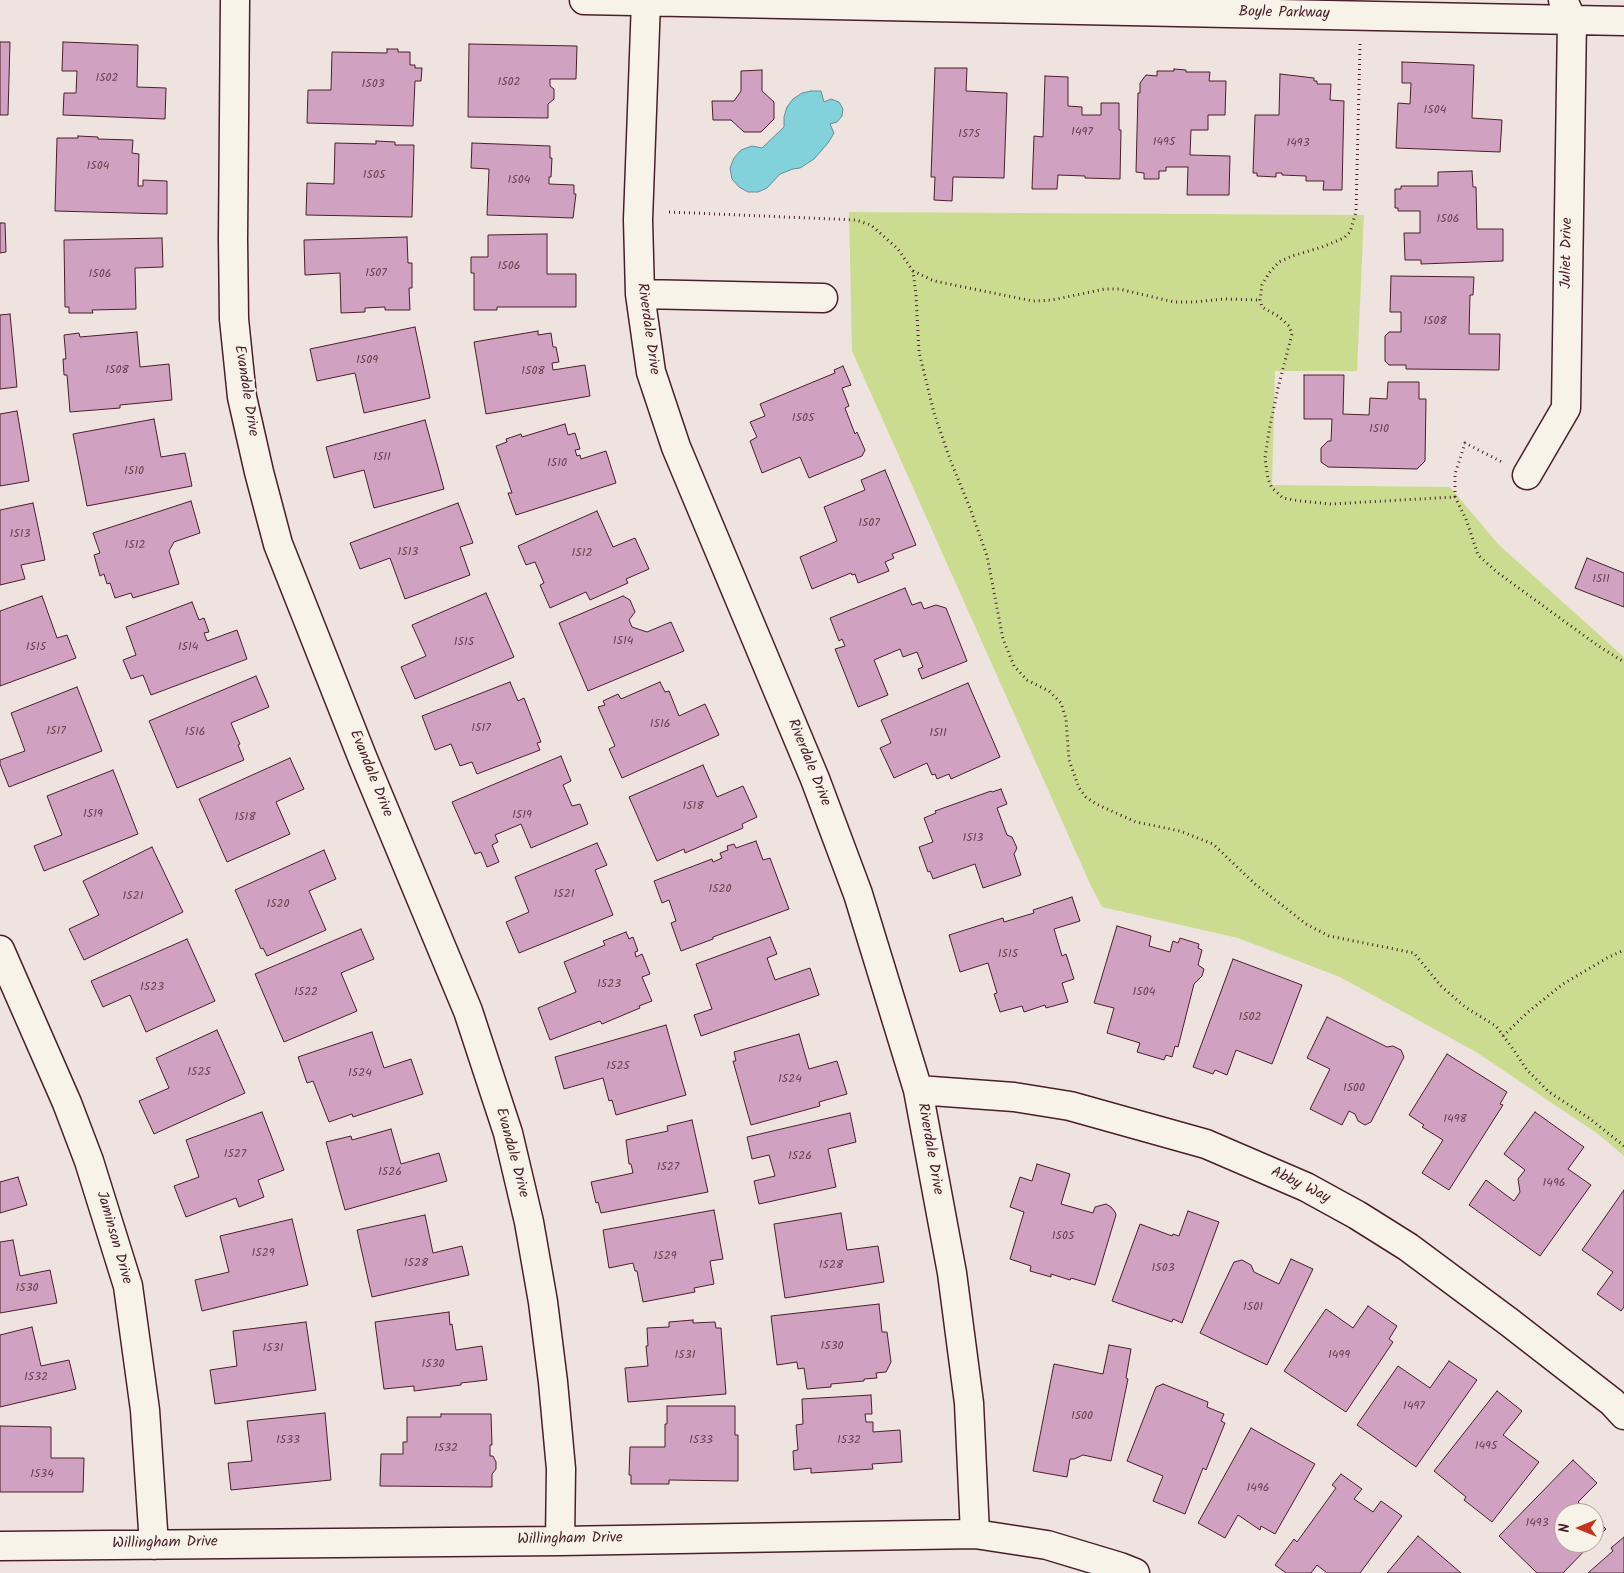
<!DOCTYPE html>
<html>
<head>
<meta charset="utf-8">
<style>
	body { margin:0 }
	#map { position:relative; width:1624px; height:1573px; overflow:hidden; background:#efe3e0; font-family:Kalam,sans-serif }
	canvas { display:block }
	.north { position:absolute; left:1554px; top:1503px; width:50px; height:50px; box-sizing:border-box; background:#f7f3e8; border:1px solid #b29e9c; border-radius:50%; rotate:270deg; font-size:14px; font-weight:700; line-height:20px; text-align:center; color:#4a1f2b }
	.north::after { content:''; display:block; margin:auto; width:18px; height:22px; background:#c8321e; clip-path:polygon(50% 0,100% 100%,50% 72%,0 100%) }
</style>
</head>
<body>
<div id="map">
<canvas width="1624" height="1573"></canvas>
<div class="north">N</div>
</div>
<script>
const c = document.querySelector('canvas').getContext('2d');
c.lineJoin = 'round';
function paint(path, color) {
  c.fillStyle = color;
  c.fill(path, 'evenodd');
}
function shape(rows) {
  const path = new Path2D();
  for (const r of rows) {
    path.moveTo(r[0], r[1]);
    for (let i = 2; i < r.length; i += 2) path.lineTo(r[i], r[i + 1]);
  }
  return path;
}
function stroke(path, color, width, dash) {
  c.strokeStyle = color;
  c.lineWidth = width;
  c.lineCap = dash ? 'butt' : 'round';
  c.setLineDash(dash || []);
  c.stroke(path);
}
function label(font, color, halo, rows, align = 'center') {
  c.font = font + ' Kalam,sans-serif';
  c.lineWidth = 4.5;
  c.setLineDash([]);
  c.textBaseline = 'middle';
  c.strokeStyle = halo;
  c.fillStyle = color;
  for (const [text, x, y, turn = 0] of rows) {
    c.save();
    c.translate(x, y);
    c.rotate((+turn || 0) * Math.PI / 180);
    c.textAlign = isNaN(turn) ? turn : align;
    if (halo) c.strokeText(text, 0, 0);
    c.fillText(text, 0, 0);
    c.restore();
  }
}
const green = shape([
	[849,212,1364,215,1357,371,1275,371,1272,485,1450,487,1498,544,1624,657,1624,1156,1598,1134,1476,1052,1340,977,1238,938,1102,907,1091,886,852,351]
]);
const water = shape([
	[811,91,821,91,824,102,831,99,839,102,843,109,842,116,837,122,830,124,834,133,828,143,814,159,800,168,793,169,780,174,767,188,758,192,748,192,739,187,732,179,730,168,734,158,741,150,752,146,762,148,784,127,784,117,787,107,793,99,802,93,811,91]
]);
const building = shape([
	[0,42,10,42,8,115,0,115,0,42],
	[63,42,138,45,137,87,166,88,165,119,63,115,64,93,76,93,77,71,62,71,63,42],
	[469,44,577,46,576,79,550,79,550,86,554,89,554,99,548,104,548,118,468,117,469,44],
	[387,49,398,49,398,52,410,52,410,65,415,65,415,68,422,68,421,81,415,81,413,126,307,123,308,90,331,90,332,52,387,53,387,49],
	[1402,62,1474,65,1472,118,1502,120,1500,152,1396,148,1398,103,1410,104,1411,83,1402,83,1402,62],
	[935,68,967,68,966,91,1007,93,1004,178,953,177,952,201,934,200,935,177,931,177,935,68],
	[1174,69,1186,70,1186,72,1210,72,1209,81,1226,81,1225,115,1208,115,1208,130,1191,130,1190,155,1230,156,1229,195,1187,195,1188,167,1166,167,1166,171,1159,171,1159,179,1144,179,1144,173,1136,172,1138,93,1140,93,1140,83,1146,75,1157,76,1157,71,1174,71,1174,69],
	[762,70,762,91,774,102,774,119,761,132,744,132,731,120,713,120,712,101,734,101,741,91,741,71,762,70],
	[1280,74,1314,78,1314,81,1317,81,1317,84,1331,84,1330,100,1344,101,1342,190,1323,190,1324,181,1306,181,1306,176,1282,175,1282,173,1276,173,1276,177,1257,176,1257,173,1253,173,1255,115,1279,115,1280,74],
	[1045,76,1068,77,1068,106,1082,107,1082,115,1101,115,1101,103,1119,103,1119,130,1121,130,1120,179,1085,178,1085,176,1058,175,1057,189,1032,189,1034,136,1043,137,1045,76],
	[78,136,98,137,98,139,133,140,132,153,139,154,138,186,143,186,143,180,167,181,167,214,55,211,57,138,78,138,78,136],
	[376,141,395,142,395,145,414,145,412,217,306,215,307,183,334,184,335,143,376,144,376,141],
	[472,143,550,146,550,158,552,158,551,177,549,177,549,184,574,185,574,194,576,194,573,218,487,215,489,169,471,168,472,143],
	[1472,171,1473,187,1476,187,1477,229,1503,229,1503,261,1421,264,1421,260,1405,260,1404,233,1420,233,1420,211,1398,211,1398,208,1395,208,1395,189,1401,189,1401,186,1438,186,1438,172,1472,171],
	[0,223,5,223,6,252,0,253,0,223],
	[547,234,547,274,576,274,576,307,497,307,497,310,474,310,474,273,471,273,471,257,488,257,488,235,547,234],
	[407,237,408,263,412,263,412,288,409,288,410,310,385,310,385,307,365,308,365,312,341,313,340,273,305,275,304,240,407,237],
	[162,238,163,267,135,268,136,309,92,310,93,313,69,313,69,307,65,307,64,240,162,238],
	[1391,276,1474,277,1473,295,1470,295,1469,334,1500,334,1499,370,1406,369,1406,365,1389,365,1385,361,1385,336,1389,332,1401,332,1401,312,1390,312,1391,276],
	[10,314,17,387,0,389,0,315,10,314],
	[415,327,430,398,364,413,355,373,317,381,310,349,415,327],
	[538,331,538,335,551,333,553,347,556,347,559,362,552,363,553,370,585,365,590,396,486,414,474,342,538,331],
	[137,332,140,367,169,364,172,400,120,405,120,408,70,412,67,375,64,375,63,359,66,359,64,335,79,333,80,337,137,332],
	[843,366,851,385,842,388,849,406,845,408,855,434,857,432,865,450,862,456,809,478,800,457,762,473,750,441,757,437,750,422,765,416,760,404,835,373,834,370,843,366],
	[1304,375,1344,375,1343,414,1369,415,1370,398,1387,399,1388,382,1419,382,1419,399,1426,399,1425,461,1417,469,1328,467,1321,462,1321,448,1328,441,1331,441,1332,419,1304,419,1304,375],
	[17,411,29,481,0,486,0,414,17,411],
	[154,419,161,457,185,453,192,486,87,506,73,434,154,419],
	[425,420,444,489,374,508,364,470,334,478,326,447,425,420],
	[565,424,568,435,575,433,580,449,575,450,577,456,580,455,581,459,606,451,616,483,516,515,508,493,512,493,496,446,507,442,506,439,521,434,522,437,565,424],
	[885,470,916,545,892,554,894,558,885,562,889,571,858,583,855,574,852,575,851,573,812,589,800,557,837,541,824,507,865,490,861,480,885,470],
	[191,501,200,533,174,542,169,551,179,584,133,598,131,593,115,598,110,583,107,584,104,574,100,576,94,555,100,553,93,533,191,501],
	[33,503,45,560,21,565,25,579,0,585,0,510,33,503],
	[458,503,473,543,460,547,470,575,405,599,390,558,360,569,350,543,458,503],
	[597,511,613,547,635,538,649,569,626,579,628,583,590,600,586,592,550,608,540,585,544,583,535,562,526,565,518,546,597,511],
	[1587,558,1624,573,1624,607,1575,588,1587,558],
	[905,588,912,605,921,602,924,609,936,605,946,608,967,661,922,679,918,669,923,667,917,652,903,657,900,649,874,660,888,695,858,707,835,649,845,646,842,639,839,641,830,618,905,588],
	[486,593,514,657,415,699,401,667,426,656,412,625,486,593],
	[42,596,57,638,67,635,76,658,0,686,0,611,42,596],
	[623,596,630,600,635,612,629,620,632,627,647,632,671,622,684,651,588,691,559,623,623,596],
	[192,602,199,620,204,618,209,632,204,633,207,641,237,630,247,659,151,695,143,675,131,679,123,660,136,655,126,627,192,602],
	[256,676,269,707,231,723,240,744,238,745,244,760,177,788,149,721,256,676],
	[510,682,518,701,524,698,541,742,537,743,540,750,477,774,472,762,460,766,451,744,435,750,422,716,510,682],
	[660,682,665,692,669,691,679,716,705,704,719,735,622,778,609,749,615,746,598,707,605,705,603,701,618,694,621,699,660,682],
	[968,683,1000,757,951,779,949,774,937,779,935,774,932,775,927,763,894,778,880,748,891,743,881,720,968,683],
	[77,687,102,751,9,787,0,764,0,760,25,751,11,713,77,687],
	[561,756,571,781,563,785,572,806,580,804,588,824,531,848,521,824,495,835,498,842,492,845,499,862,487,867,481,852,475,854,452,802,561,756],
	[290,758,304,789,276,802,290,834,227,862,199,799,290,758],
	[703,765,717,797,743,786,757,817,742,824,743,828,685,853,684,849,657,861,629,797,703,765],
	[113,770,138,834,44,871,34,846,62,835,47,796,113,770],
	[1001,789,1007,804,997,808,1007,835,1012,837,1017,848,1014,854,1021,875,983,888,975,864,933,879,930,871,928,872,919,847,933,842,924,818,936,813,935,811,991,791,992,792,1001,789],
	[756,841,763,860,770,858,789,909,713,937,713,939,681,951,671,923,676,921,669,900,662,903,654,881,712,859,713,862,722,858,720,853,728,850,727,846,734,844,736,848,756,841],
	[597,843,607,865,595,870,613,915,519,953,506,922,529,912,515,877,597,843],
	[152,847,183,912,84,960,69,929,99,915,83,881,152,847],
	[324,850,336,879,309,891,326,930,267,956,263,948,261,949,235,890,324,850],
	[1072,897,1080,921,1054,929,1062,956,1066,954,1074,979,1062,983,1068,1002,1046,1008,1045,1005,1024,1012,1022,1006,1000,1012,994,994,997,993,988,963,960,972,949,935,1003,918,1004,922,1034,913,1033,910,1072,897],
	[1117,926,1151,936,1149,946,1170,952,1173,941,1178,943,1180,938,1199,944,1198,948,1202,950,1198,965,1204,969,1202,976,1194,984,1178,1047,1175,1046,1172,1057,1166,1055,1164,1060,1137,1052,1140,1043,1107,1033,1114,1008,1094,1003,1117,926],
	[361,929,374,959,341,973,357,1011,284,1042,255,974,361,929],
	[626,932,629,939,633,937,638,951,635,952,636,957,642,954,650,974,642,977,652,1001,639,1006,640,1008,602,1024,600,1021,550,1040,538,1008,576,992,564,962,605,945,603,941,626,932],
	[770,937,777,954,767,958,775,980,810,968,819,995,701,1036,694,1015,712,1009,696,964,770,937],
	[187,939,215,1001,146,1032,130,995,103,1007,91,981,187,939],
	[1233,959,1302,985,1272,1064,1236,1050,1227,1075,1215,1070,1213,1074,1193,1067,1233,959],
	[1327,1017,1387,1047,1393,1046,1401,1050,1404,1057,1371,1122,1365,1125,1358,1121,1355,1114,1349,1111,1342,1125,1310,1109,1330,1069,1307,1058,1327,1017],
	[666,1025,686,1095,616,1115,612,1100,609,1101,603,1078,564,1089,555,1057,666,1025],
	[217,1030,245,1093,154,1134,139,1101,169,1088,156,1058,217,1030],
	[372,1032,384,1068,411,1059,423,1094,353,1117,352,1114,329,1122,313,1081,307,1083,298,1057,372,1032],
	[799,1034,809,1069,837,1061,847,1094,819,1102,820,1106,751,1125,733,1061,736,1061,734,1052,799,1034],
	[1447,1054,1507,1092,1500,1104,1503,1105,1449,1190,1422,1173,1443,1140,1422,1127,1424,1125,1409,1115,1447,1054],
	[262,1112,284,1170,258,1180,264,1197,239,1207,236,1198,186,1217,174,1186,199,1177,186,1140,262,1112],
	[1535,1112,1584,1147,1568,1169,1591,1185,1540,1256,1469,1205,1486,1180,1514,1201,1520,1192,1518,1179,1525,1170,1504,1154,1535,1112],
	[850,1113,856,1142,828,1149,836,1187,759,1204,754,1181,775,1176,769,1155,752,1159,747,1137,850,1113],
	[692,1120,708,1192,601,1213,598,1202,596,1203,591,1182,633,1173,631,1164,629,1164,626,1140,668,1131,667,1126,692,1120],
	[391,1129,401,1164,439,1153,447,1181,345,1210,326,1142,351,1136,352,1140,391,1129],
	[1037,1164,1070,1174,1061,1204,1093,1213,1095,1207,1106,1204,1111,1207,1115,1212,1116,1215,1095,1285,1071,1278,1070,1280,1051,1274,1051,1277,1030,1271,1031,1266,1010,1259,1024,1212,1010,1207,1020,1177,1032,1181,1037,1164],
	[18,1177,27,1205,0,1213,0,1182,18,1177],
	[1624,1190,1624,1307,1621,1311,1597,1294,1613,1272,1582,1250,1624,1190],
	[714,1210,723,1259,710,1261,714,1284,694,1288,695,1292,643,1302,637,1271,635,1271,633,1263,609,1268,603,1230,714,1210],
	[1188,1211,1219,1222,1182,1323,1173,1319,1172,1322,1112,1301,1140,1224,1172,1236,1173,1234,1179,1236,1188,1211],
	[841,1213,847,1250,878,1246,884,1282,785,1298,774,1224,841,1213],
	[425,1215,433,1253,462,1246,469,1275,372,1297,357,1230,425,1215],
	[292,1219,308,1285,202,1311,195,1280,229,1272,220,1236,292,1219],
	[13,1240,20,1276,50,1270,57,1303,0,1313,0,1242,13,1240],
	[1291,1259,1313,1269,1267,1365,1200,1333,1234,1262,1242,1260,1251,1265,1254,1272,1279,1284,1291,1259],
	[879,1304,882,1332,887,1332,891,1362,886,1372,876,1373,877,1378,864,1379,864,1381,831,1384,831,1387,807,1389,804,1368,798,1369,797,1362,777,1365,771,1316,879,1304],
	[1368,1306,1397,1326,1389,1339,1393,1342,1346,1412,1284,1371,1326,1309,1353,1328,1368,1306],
	[449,1312,450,1325,452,1324,456,1350,482,1346,487,1380,461,1383,461,1385,414,1391,414,1386,384,1389,375,1322,449,1312],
	[693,1320,693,1323,715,1322,716,1328,721,1328,726,1394,628,1402,625,1368,648,1366,646,1346,648,1346,647,1328,669,1327,669,1322,693,1320],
	[306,1322,316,1390,215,1404,210,1370,237,1366,233,1331,306,1322],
	[32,1327,41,1366,69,1360,76,1389,0,1407,0,1335,32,1327],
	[1109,1345,1131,1349,1126,1378,1128,1379,1111,1461,1083,1455,1074,1459,1070,1459,1067,1477,1033,1471,1054,1364,1103,1374,1109,1345],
	[1449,1361,1477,1380,1416,1467,1357,1425,1398,1366,1430,1388,1449,1361],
	[1163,1384,1208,1402,1207,1407,1224,1414,1221,1421,1225,1423,1206,1470,1203,1468,1185,1514,1153,1501,1163,1476,1127,1461,1156,1387,1163,1384],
	[1497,1391,1522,1411,1503,1435,1539,1462,1492,1522,1464,1500,1466,1497,1434,1471,1497,1391],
	[871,1395,872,1414,865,1414,866,1422,873,1422,873,1432,900,1430,902,1462,872,1464,873,1469,811,1473,811,1468,794,1470,793,1451,798,1450,796,1425,803,1424,802,1399,871,1395],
	[667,1406,735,1406,735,1435,738,1435,738,1481,669,1480,669,1484,631,1484,631,1475,629,1475,630,1447,665,1447,665,1424,667,1424,667,1406],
	[325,1413,331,1480,231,1490,228,1463,252,1461,247,1421,325,1413],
	[441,1414,491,1414,492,1445,490,1445,490,1456,493,1456,496,1462,496,1469,492,1474,492,1487,380,1486,381,1454,403,1454,403,1442,407,1442,407,1417,441,1417,441,1414],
	[0,1426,51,1427,51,1458,84,1458,83,1492,0,1492,0,1426],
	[1251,1428,1315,1464,1275,1534,1261,1526,1260,1530,1238,1515,1225,1538,1198,1523,1251,1428],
	[1573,1460,1597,1483,1578,1502,1590,1513,1564,1513,1564,1543,1592,1543,1563,1573,1537,1573,1499,1536,1573,1460],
	[1341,1474,1362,1489,1354,1499,1373,1512,1381,1501,1402,1516,1360,1573,1327,1573,1317,1565,1311,1573,1286,1573,1275,1565,1294,1539,1297,1542,1336,1488,1332,1485,1341,1474],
	[1594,1517,1606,1529,1594,1541,1594,1517],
	[1418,1536,1461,1573,1387,1573,1418,1536],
	[1624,1537,1624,1573,1588,1573,1613,1551,1611,1548,1624,1537]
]);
const path = shape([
	[1360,44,1356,212,1350,232,1344,238,1322,247,1292,256,1279,262,1269,273,1262,285,1260,300,1262,307,1278,316,1289,326,1292,334,1278,388,1269,431,1265,458,1268,479,1272,488,1283,498,1300,501,1331,504,1455,497,1466,519,1478,555,1498,573,1597,645,1624,662],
	[669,212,856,220,871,225,898,249,913,271,916,295,919,352,934,413,951,462,970,508,987,556,1003,639,1014,666,1027,680,1049,691,1061,703,1066,719,1069,760,1079,788,1086,797,1096,804,1136,822,1180,831,1213,844,1255,884,1306,924,1329,936,1414,953,1441,986,1465,1007,1496,1026,1513,1049,1527,1070,1549,1092,1589,1118,1624,1146],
	[913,271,934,281,1033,301,1052,300,1105,289,1119,289,1174,302,1194,302,1224,299,1260,300],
	[1455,497,1455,474,1465,443,1502,462],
	[1503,1036,1528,1012,1563,984,1607,958,1624,950]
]);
const minor = shape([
	[235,0,233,239,234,319,242,397,259,472,278,544,363,759,468,1011,508,1133,529,1222,543,1302,553,1382,561,1469,560,1541],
	[584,0,1624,21],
	[646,1,638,220,640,294,651,372,676,447,815,779,858,894,918,1090,952,1273,969,1403,975,1534],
	[640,294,823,298],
	[1527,475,1566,408,1572,20,1563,0],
	[0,950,67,1103,89,1161,128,1286,145,1410,154,1545],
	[918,1090,1014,1097,1070,1106,1206,1144,1306,1187,1357,1215,1408,1247,1509,1322,1612,1402,1624,1415],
	[0,1546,560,1541,975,1534,1047,1545,1120,1567,1135,1573]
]);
const numberNames = [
	["1502",107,79],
	["1502",509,83],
	["1503",373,85],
	["1504",1435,111],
	["1497",1082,133],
	["1575",969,135],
	["1495",1164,143],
	["1493",1298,144],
	["1504",98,167],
	["1505",374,176],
	["1504",519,181],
	["1506",1448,220],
	["1506",509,267],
	["1507",376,274],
	["1506",100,275],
	["1508",1435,322],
	["1509",367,361],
	["1508",117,371],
	["1508",533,372],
	["1505",803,419],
	["1510",1379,430],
	["1511",382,458],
	["1510",557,464],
	["1510",134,472],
	["1507",869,524],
	["1513",20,535],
	["1512",135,546],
	["1513",408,553],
	["1512",582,554],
	["1511",1601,580],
	["1514",623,642],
	["1515",464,643],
	["1515",36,648],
	["1514",188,648],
	["1516",660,725],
	["1517",481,729],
	["1517",56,732],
	["1516",195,733],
	["1511",938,734],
	["1518",693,807],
	["1519",93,815],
	["1519",522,816],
	["1518",245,818],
	["1513",973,839],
	["1520",720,890],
	["1521",564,895],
	["1521",133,897],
	["1520",278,905],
	["1515",1008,955],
	["1523",609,985],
	["1523",152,988],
	["1522",306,993],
	["1504",1144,993],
	["1502",1250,1018],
	["1525",618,1067],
	["1525",199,1073],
	["1524",360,1074],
	["1524",790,1080],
	["1500",1354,1089],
	["1498",1455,1120],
	["1527",235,1155],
	["1526",800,1157],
	["1527",668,1168],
	["1526",390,1173],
	["1496",1554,1184],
	["1505",1063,1237],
	["1529",263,1254],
	["1529",665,1257],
	["1528",416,1264],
	["1528",831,1266],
	["1503",1163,1269],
	["1530",27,1289],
	["1501",1253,1308],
	["1530",832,1347],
	["1531",273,1349],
	["1531",685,1356],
	["1499",1339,1356],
	["1530",433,1365],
	["1532",36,1378],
	["1497",1414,1407],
	["1500",1082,1417],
	["1533",288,1441],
	["1533",701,1441],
	["1532",849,1441],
	["1495",1486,1447],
	["1532",446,1449],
	["1534",42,1475],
	["1496",1258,1489],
	["1493",1537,1524]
];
const streetNames = [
	["Boyle Parkway",1284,14,1],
	["Juliet Drive",1568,253,-89],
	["Riverdale Drive",647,329,82],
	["Evandale Drive",245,391,81],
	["Riverdale Drive",808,763,68],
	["Evandale Drive",370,774,68],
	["Riverdale Drive",929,1149,80],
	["Evandale Drive",511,1153,75],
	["Abby Way",1300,1186,26],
	["Jaminson Drive",113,1238,74],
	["Willingham Drive",570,1540,-1],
	["Willingham Drive",165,1544,-1]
];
paint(green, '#cbdc90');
paint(water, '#82d2dc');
stroke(water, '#6c8a95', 1);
paint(building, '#d0a1c1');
stroke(building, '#4a1f2b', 1);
stroke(minor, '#4a1f2b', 31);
stroke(path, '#4a1f2b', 3, [1, 4]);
stroke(minor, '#f7f3e8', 28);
label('12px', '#6c4050', null, numberNames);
label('15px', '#4a1f2b', '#f7f3e8', streetNames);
</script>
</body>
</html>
